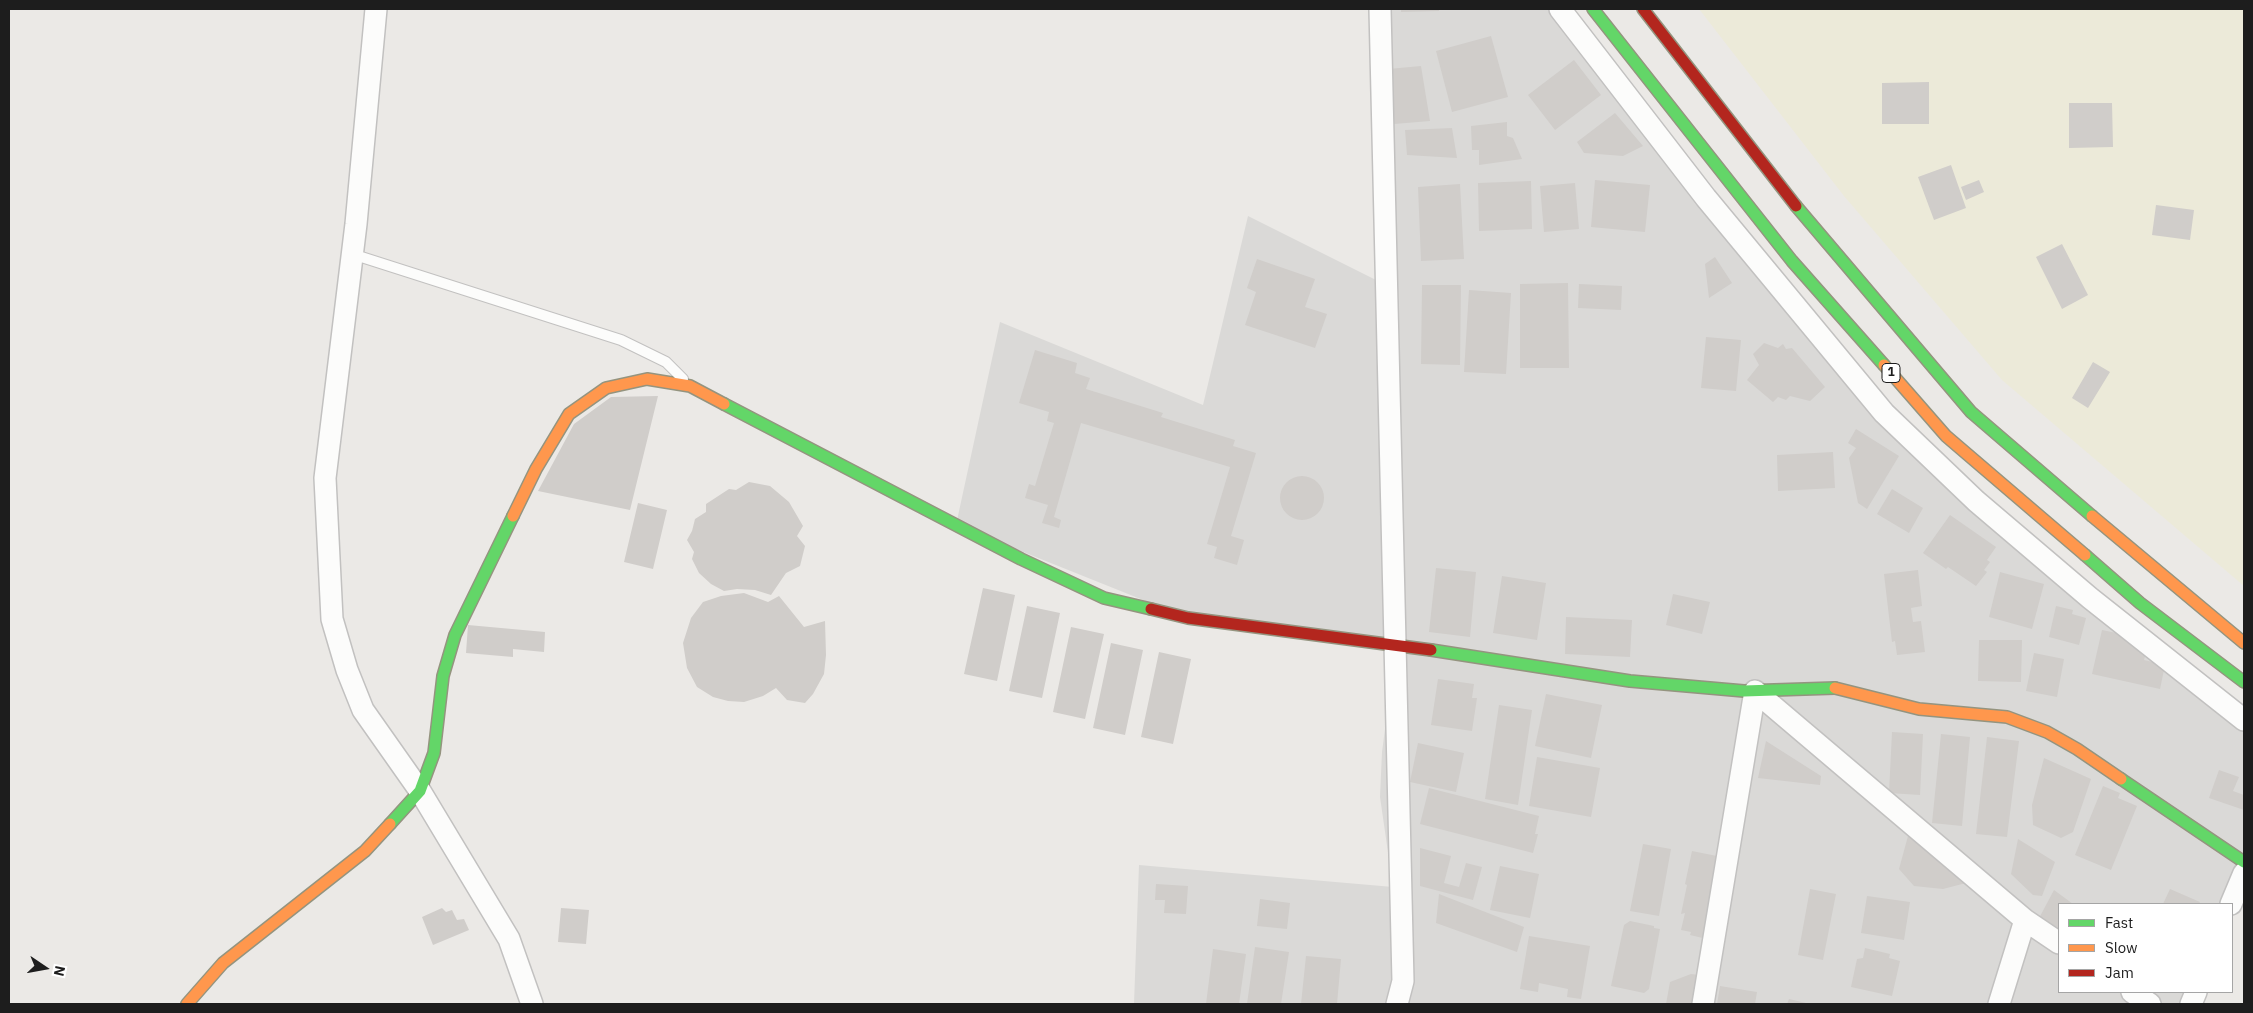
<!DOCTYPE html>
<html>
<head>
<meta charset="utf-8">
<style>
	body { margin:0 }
	#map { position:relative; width:2253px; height:1013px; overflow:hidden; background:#ebe9e6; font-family:"IBM Plex Sans",sans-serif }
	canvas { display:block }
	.frame { position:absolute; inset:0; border:10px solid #1d1d1d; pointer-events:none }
	.legend { position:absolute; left:2058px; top:903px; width:175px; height:90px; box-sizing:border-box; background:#fff; border:1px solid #a5a5a5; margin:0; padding:6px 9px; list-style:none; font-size:15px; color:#1d1d1d }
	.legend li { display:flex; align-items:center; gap:10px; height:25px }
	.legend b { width:25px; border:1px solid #a5a5a5 }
	.north { position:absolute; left:20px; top:943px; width:50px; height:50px; -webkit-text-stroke:4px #fff; paint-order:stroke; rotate:102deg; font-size:14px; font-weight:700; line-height:20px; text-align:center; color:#1d1d1d }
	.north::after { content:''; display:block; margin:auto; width:18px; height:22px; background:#1d1d1d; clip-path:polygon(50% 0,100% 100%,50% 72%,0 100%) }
</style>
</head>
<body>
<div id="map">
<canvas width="2253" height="1013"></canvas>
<div class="frame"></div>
<ul class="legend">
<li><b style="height:6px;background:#63d668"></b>Fast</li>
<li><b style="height:6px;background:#ff974d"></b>Slow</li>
<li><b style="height:6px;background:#b3261e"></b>Jam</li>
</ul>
<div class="north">N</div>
</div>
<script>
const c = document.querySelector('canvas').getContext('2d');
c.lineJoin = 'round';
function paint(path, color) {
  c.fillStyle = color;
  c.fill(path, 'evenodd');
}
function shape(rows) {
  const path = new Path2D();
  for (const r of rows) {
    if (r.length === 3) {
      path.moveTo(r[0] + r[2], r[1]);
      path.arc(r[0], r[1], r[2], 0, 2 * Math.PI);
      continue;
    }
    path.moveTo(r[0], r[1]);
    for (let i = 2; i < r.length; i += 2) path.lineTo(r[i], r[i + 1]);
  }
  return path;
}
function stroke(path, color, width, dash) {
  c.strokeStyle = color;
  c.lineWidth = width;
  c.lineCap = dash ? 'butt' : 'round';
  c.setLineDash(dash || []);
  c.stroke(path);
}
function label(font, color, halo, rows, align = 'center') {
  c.font = font + ' "IBM Plex Sans",sans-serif';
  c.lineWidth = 5;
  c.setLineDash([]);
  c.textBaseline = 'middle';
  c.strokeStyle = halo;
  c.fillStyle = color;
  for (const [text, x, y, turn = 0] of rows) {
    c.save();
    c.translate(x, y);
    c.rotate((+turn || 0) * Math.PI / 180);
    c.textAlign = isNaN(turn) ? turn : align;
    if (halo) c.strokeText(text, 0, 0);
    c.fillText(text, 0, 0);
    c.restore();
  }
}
const residential = shape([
	[1372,9,1557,9,1884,413,2244,720,2244,873,2231,904,2059,904,2059,992,2196,992,2191,1004,1134,1004,1139,865,1393,887,1380,797,1382,752,1396,645,1188,618,956,525,1000,322,1203,405,1248,216,1384,284]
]);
const farmland = shape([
	[1699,9,2244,9,2244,586,2002,380,1844,196]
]);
const building = shape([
	[1401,9,1439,9,1439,11,1401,12],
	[1491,36,1508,97,1452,112,1436,51],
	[1574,60,1601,95,1555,130,1528,95],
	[1421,66,1430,121,1394,124,1388,69],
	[1929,82,1929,124,1882,124,1882,83],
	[2069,103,2112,103,2113,147,2069,148],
	[1615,113,1643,146,1623,156,1584,153,1577,142],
	[1507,122,1507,136,1513,138,1522,159,1479,165,1479,150,1472,150,1471,126],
	[1452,128,1457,158,1407,155,1405,130],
	[1951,165,1966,208,1934,220,1918,177],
	[1595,180,1650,185,1645,232,1591,227],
	[1979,180,1984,192,1966,200,1961,187],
	[1531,181,1532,229,1479,231,1478,183],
	[1575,183,1579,229,1544,232,1540,186],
	[1460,184,1464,259,1421,261,1418,187],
	[2156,205,2194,210,2190,240,2152,235],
	[2062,244,2088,295,2062,309,2036,257],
	[1715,257,1732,283,1709,298,1705,264],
	[1257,259,1315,279,1305,307,1327,314,1315,348,1245,325,1256,292,1247,288],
	[1568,283,1569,368,1520,368,1520,284],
	[1579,284,1622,286,1621,310,1578,308],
	[1422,285,1461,285,1460,365,1421,364],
	[1469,290,1511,293,1506,374,1464,372],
	[1706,337,1741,340,1736,391,1701,388],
	[1764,343,1778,348,1783,344,1786,349,1792,348,1825,387,1810,401,1790,396,1786,400,1778,397,1773,402,1747,380,1759,365,1753,354],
	[1035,350,1077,363,1075,373,1090,378,1086,389,1163,413,1161,417,1235,440,1233,446,1256,453,1231,536,1244,540,1237,565,1214,558,1217,547,1207,544,1230,467,1081,423,1054,517,1061,520,1059,528,1042,523,1048,505,1025,498,1029,484,1035,486,1054,423,1047,421,1049,412,1019,403],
	[2093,362,2110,372,2088,408,2072,398],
	[658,396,630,510,538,491,574,424,611,397],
	[1856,429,1899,456,1867,509,1858,503,1849,458,1856,448,1848,443],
	[1833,452,1835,488,1778,491,1777,455],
	[1302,498,22],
	[749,482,770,486,789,502,803,526,797,536,805,546,800,566,786,573,771,595,755,590,737,589,724,591,711,584,699,573,692,559,694,552,687,540,692,531,695,519,706,512,706,504,729,489,736,490],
	[1892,489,1923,508,1909,533,1877,514],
	[638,503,667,510,653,569,624,562],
	[1950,515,1996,547,1987,560,1990,562,1984,570,1987,572,1976,586,1948,567,1946,569,1923,553],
	[1436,568,1476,572,1470,637,1429,632],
	[1918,570,1922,606,1911,608,1913,622,1921,621,1925,652,1897,655,1895,641,1892,642,1884,574],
	[2000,572,2044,584,2032,629,1989,617],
	[1502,576,1546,583,1537,640,1493,633],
	[983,588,1015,595,997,681,964,674],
	[744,593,768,602,779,596,804,627,825,621,826,655,824,674,813,694,805,703,787,700,776,688,763,696,744,702,728,701,713,697,697,687,687,668,683,643,691,618,703,602,721,596],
	[1673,594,1710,602,1702,634,1666,625],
	[1027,606,1060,613,1042,698,1009,691],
	[2056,606,2073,610,2072,614,2086,618,2079,645,2049,637],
	[1566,617,1632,620,1630,657,1565,654],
	[468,625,545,632,544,652,513,649,513,657,466,653],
	[1071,627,1104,634,1085,719,1053,712],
	[2102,630,2131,636,2142,644,2140,652,2146,653,2144,660,2165,665,2160,689,2092,674],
	[1979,640,2022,640,2021,682,1978,681],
	[1111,643,1143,650,1125,735,1093,728],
	[1159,652,1191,659,1173,744,1141,737],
	[2034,653,2064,659,2057,697,2026,691],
	[1438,679,1474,684,1472,698,1477,698,1472,731,1431,725],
	[1546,694,1602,705,1591,758,1535,746],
	[1499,705,1532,710,1518,805,1485,799],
	[1892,732,1923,734,1920,795,1889,793],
	[1941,734,1970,737,1962,826,1932,823],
	[1987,737,2019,741,2007,837,1976,834],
	[1766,741,1821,776,1820,785,1758,778],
	[1418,743,1464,753,1456,792,1410,782],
	[1537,757,1600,768,1591,817,1529,806],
	[2044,758,2091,779,2073,832,2061,838,2033,825,2032,805],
	[2219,770,2239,777,2233,791,2244,795,2244,810,2209,798],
	[2103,786,2120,793,2118,798,2137,806,2111,870,2075,855],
	[1429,788,1539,816,1535,834,1538,834,1533,853,1420,824],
	[1908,836,1966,883,1943,889,1914,886,1899,869],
	[2018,839,2055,862,2042,896,2033,895,2011,874],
	[1643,844,1671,849,1659,916,1630,911],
	[1420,848,1451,856,1444,883,1459,887,1466,863,1482,867,1473,900,1420,886],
	[1692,851,1717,856,1711,940,1690,935,1691,932,1681,930,1685,913,1681,914,1687,885,1685,884],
	[1500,866,1539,874,1530,918,1490,910],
	[1156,884,1188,886,1186,914,1164,913,1165,900,1155,900],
	[1810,889,1836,894,1823,960,1798,955],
	[2170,889,2200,902,2199,904,2163,904],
	[2054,890,2073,904,2059,904,2059,937,2037,922],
	[1439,894,1524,927,1517,952,1436,923],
	[1867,896,1910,902,1904,940,1861,933],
	[1260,899,1290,903,1287,929,1257,926],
	[442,908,446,912,452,910,457,920,464,919,469,930,433,945,422,917],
	[561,908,589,910,586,944,558,942],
	[1630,921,1654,926,1654,928,1660,929,1649,989,1644,993,1611,986,1624,925],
	[1529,936,1590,946,1581,999,1567,997,1568,989,1539,983,1538,992,1520,989],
	[1255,947,1289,952,1281,1004,1247,1004],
	[1865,948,1890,954,1889,958,1900,961,1892,996,1851,987,1857,959,1863,958],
	[1213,949,1246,954,1239,1004,1206,1004],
	[1306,956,1341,959,1337,1004,1301,1004],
	[1691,974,1699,975,1694,1004,1666,1004,1670,982],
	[1720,986,1757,992,1755,1004,1717,1004],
	[1789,999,1806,1003,1806,1004,1787,1004]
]);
const lane = shape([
	[352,254,621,340,666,362,683,379]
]);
const street = shape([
	[376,9,356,224,325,478,332,619,347,670,363,710,420,791,509,939,532,1004],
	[1380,9,1403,981,1397,1004],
	[1560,9,1706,198,1884,413,1976,501,2090,598,2244,720],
	[1755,691,2025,920,2059,943],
	[2231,904,2244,873],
	[2132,992,2150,1004],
	[1703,1004,1755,691],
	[1999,1004,2025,920],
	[2191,1004,2196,992]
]);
const fast = shape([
	[1593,9,1792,261,1884,365],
	[1796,206,1971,412,2092,516],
	[724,404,1021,559,1104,598,1151,609],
	[2085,555,2140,603,2244,682],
	[1431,650,1630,681,1744,691,1835,688],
	[2121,779,2244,862],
	[390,824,420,791,434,753,443,676,455,635,513,516]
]);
const slow = shape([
	[1884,365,1946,436,2085,555],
	[513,516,536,469,569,414,606,388,647,379,690,386,724,404],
	[2092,516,2244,643],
	[1835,688,1919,709,2007,717,2047,732,2077,749,2121,779],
	[187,1004,223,963,365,851,390,824]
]);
const jam = shape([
	[1643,9,1796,206],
	[1151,609,1188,618,1431,650]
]);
const shields = [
	[1891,373,18]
];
const shieldNames = [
	["1",1891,373]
];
paint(residential, '#dad9d7');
paint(farmland, '#ecead9');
paint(building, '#d0cdca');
stroke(lane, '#c2c1c0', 12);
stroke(street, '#c2c1c0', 24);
stroke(fast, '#94947f', 14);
stroke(slow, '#94947f', 14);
stroke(jam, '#94947f', 14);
stroke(lane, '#fcfcfb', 10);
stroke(street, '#fcfcfb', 21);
stroke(fast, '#63d668', 11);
stroke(slow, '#ff974d', 11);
stroke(jam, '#b3261e', 11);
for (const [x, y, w] of shields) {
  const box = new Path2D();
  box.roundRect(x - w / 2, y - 9.5, w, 19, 4);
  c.fillStyle = '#fff';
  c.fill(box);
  stroke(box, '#1d1d1d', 1);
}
label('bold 12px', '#1d1d1d', null, shieldNames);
</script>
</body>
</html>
